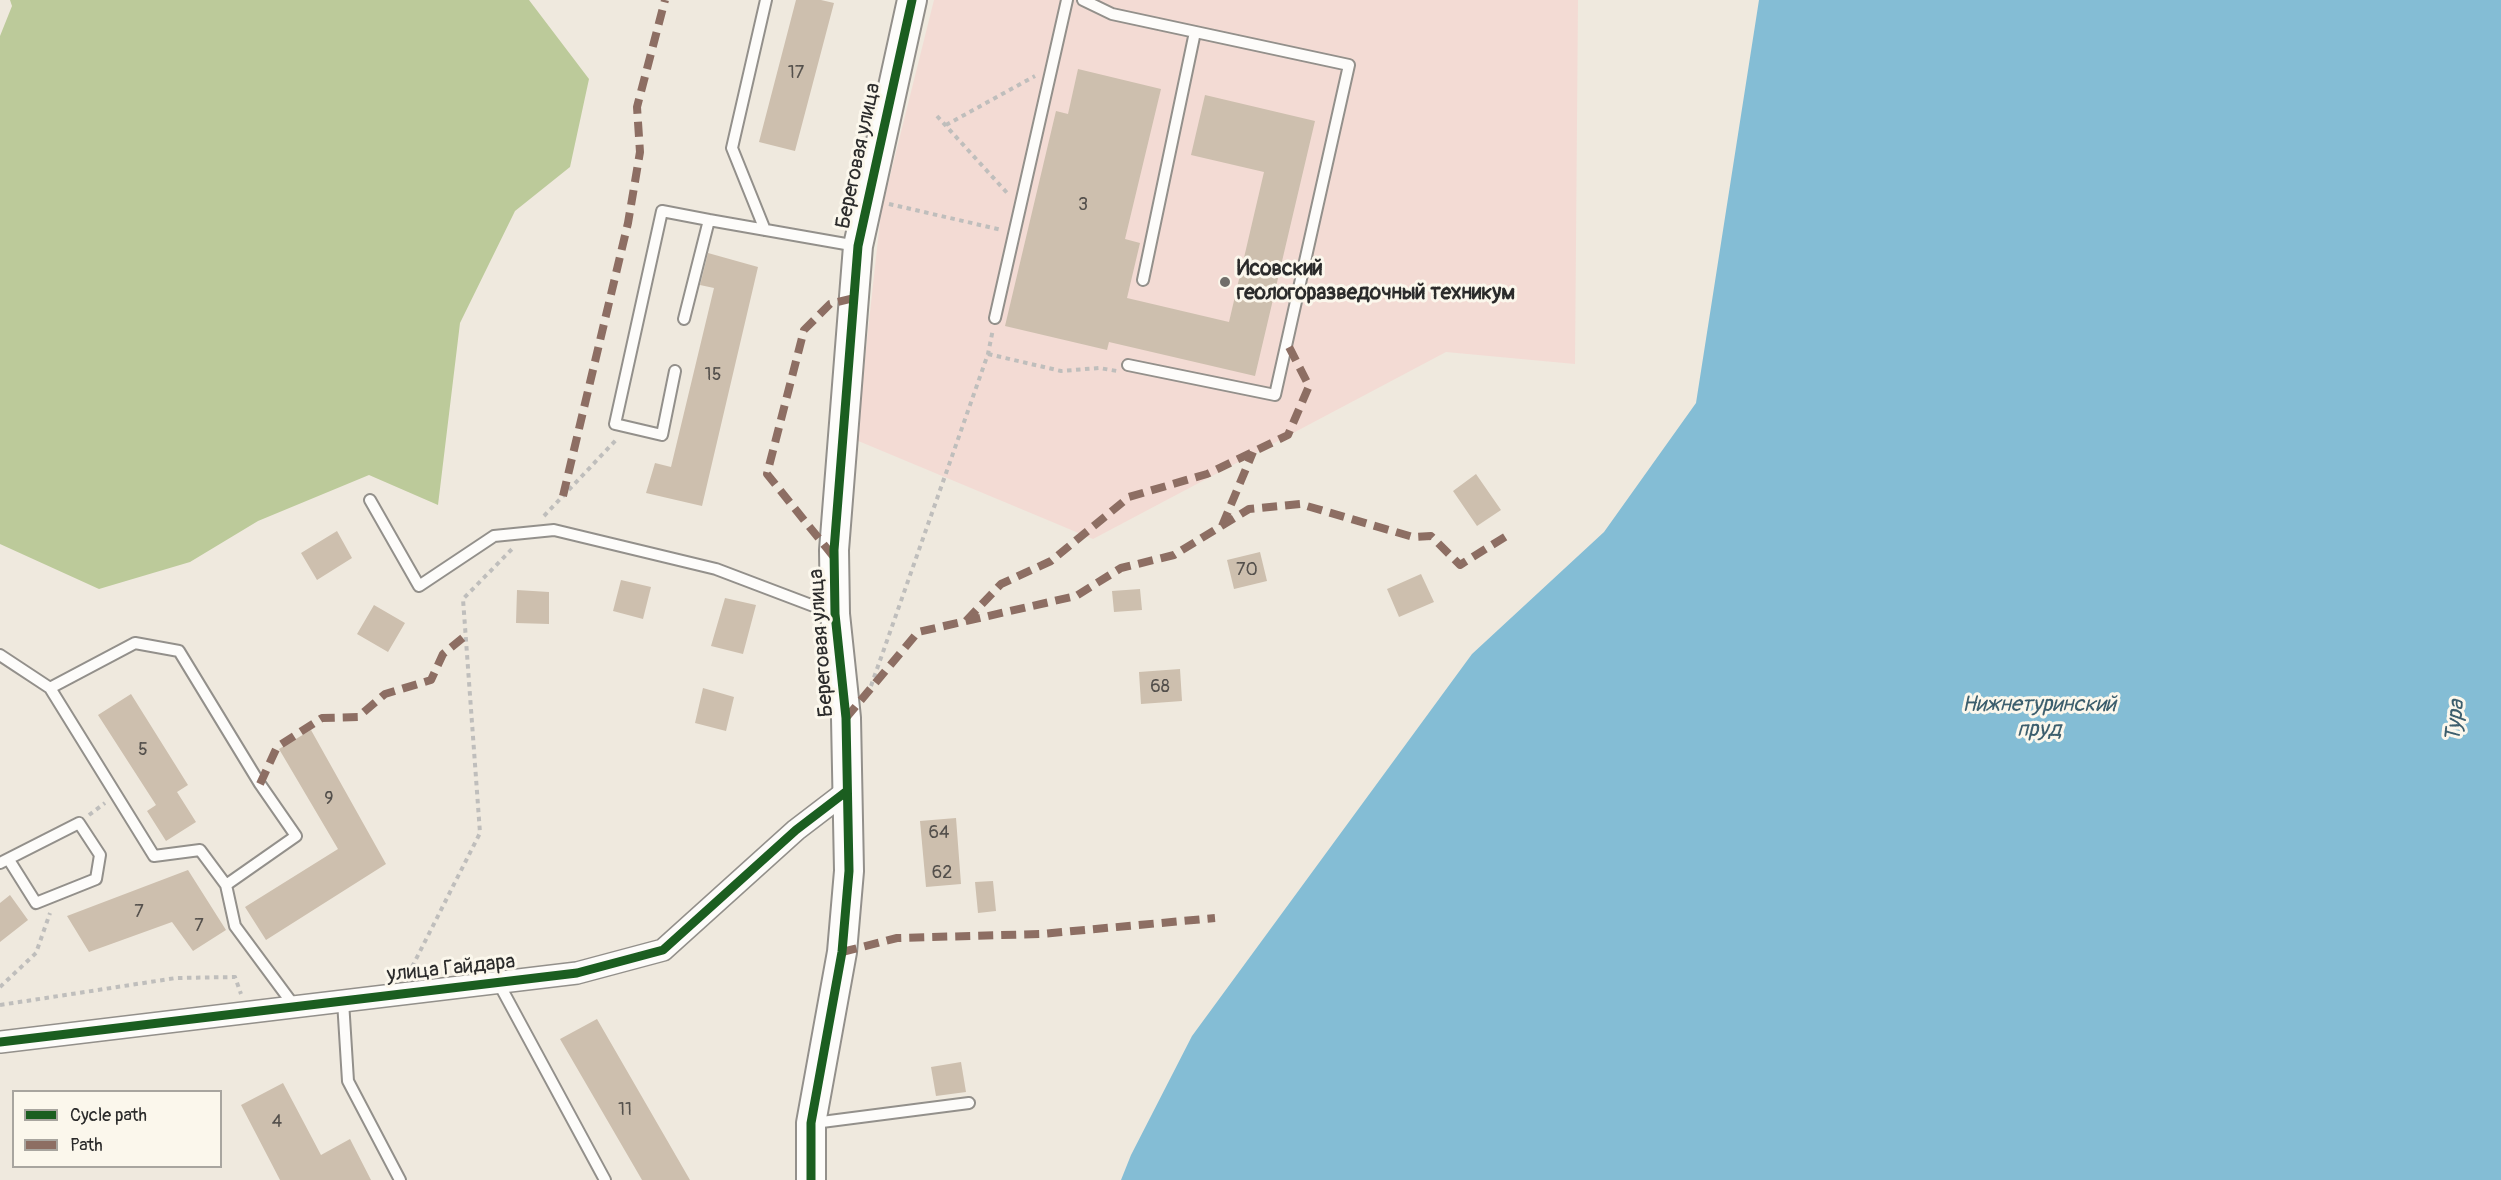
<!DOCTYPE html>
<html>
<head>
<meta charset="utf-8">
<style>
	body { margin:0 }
	#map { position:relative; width:2501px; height:1180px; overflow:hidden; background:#efe9de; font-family:Pangolin,sans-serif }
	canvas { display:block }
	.legend { position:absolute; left:12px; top:1090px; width:210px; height:78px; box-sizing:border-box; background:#fbf7ec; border:2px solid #a8a59f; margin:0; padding:8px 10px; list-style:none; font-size:18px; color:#2b2b2b }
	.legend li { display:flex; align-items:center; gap:12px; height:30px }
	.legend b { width:30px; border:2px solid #a8a59f }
</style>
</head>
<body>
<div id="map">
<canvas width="2501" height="1180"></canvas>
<ul class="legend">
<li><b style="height:8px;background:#1b5e20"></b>Cycle path</li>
<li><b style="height:8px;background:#8d6e63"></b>Path</li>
</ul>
</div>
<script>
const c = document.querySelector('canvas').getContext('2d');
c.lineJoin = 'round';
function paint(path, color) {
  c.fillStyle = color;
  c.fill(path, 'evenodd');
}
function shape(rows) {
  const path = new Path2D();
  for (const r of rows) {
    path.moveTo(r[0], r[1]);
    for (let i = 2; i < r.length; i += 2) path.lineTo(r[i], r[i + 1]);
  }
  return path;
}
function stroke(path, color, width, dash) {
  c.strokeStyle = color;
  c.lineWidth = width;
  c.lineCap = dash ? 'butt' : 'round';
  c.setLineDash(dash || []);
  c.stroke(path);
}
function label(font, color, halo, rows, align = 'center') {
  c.font = font + ' Pangolin,sans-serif';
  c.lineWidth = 6;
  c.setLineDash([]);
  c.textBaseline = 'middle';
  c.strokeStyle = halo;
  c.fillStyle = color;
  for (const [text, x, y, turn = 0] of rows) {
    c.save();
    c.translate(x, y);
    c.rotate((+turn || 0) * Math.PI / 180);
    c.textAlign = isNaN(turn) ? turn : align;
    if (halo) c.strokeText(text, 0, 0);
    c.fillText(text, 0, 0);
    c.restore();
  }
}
const built = shape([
	[934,0,1578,0,1575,364,1446,352,1093,539,856,440,881,212]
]);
const forest = shape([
	[10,0,529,0,589,79,570,167,515,211,460,323,438,505,369,475,258,521,190,562,99,589,0,544,0,36,12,6]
]);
const water = shape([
	[1759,0,2501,0,2501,1180,1121,1180,1131,1155,1192,1036,1472,654,1604,532,1696,403]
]);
const building = shape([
	[796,0,821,0,834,3,795,151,759,142],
	[1078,69,1161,89,1125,239,1140,243,1127,298,1229,322,1264,172,1191,155,1205,95,1315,121,1255,376,1109,342,1107,350,1005,326,1056,111,1068,114],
	[708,253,758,267,702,506,646,493,655,463,671,467,714,288,700,285],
	[1476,474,1501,510,1477,526,1453,491],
	[337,531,352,558,317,580,301,553],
	[1260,552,1267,581,1234,589,1227,560],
	[1421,574,1434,602,1399,617,1387,589],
	[621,580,651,587,643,619,613,611],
	[1140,589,1142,610,1114,612,1112,591],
	[517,590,549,592,549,624,516,623],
	[725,598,756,605,743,654,711,646],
	[374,605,405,623,388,652,357,634],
	[1180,669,1182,701,1141,704,1139,672],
	[703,688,734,697,726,731,695,723],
	[131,694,188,785,177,792,196,822,166,841,147,811,156,805,98,715],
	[311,730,386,864,266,940,245,907,338,849,279,749],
	[956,818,961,884,926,887,920,821],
	[188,870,226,930,193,951,172,922,89,952,67,916],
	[993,881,996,911,978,913,975,882],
	[10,895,28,920,0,942,0,903],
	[597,1019,690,1180,642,1180,560,1039],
	[961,1062,966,1092,936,1096,931,1067],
	[283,1083,321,1155,350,1139,371,1180,280,1180,241,1105]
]);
const path = shape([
	[937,116,1009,195],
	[946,125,1035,76],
	[889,204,1002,230],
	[988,354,1061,371,1099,368,1117,371],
	[544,516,617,439],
	[871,686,988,354,993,329],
	[89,815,105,803],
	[408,975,480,833,463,599,514,547],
	[0,987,36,953,50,913],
	[0,1005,176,978,235,977,241,994]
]);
const lane = shape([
	[1083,0,1112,14,1349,65,1275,395,1128,365],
	[765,230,732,148,766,0],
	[1143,280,1195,32],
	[995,318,1067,0],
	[684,319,709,220,857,246],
	[675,371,662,435,615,424,662,211,709,220],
	[370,500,419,586,494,536,554,530,716,569,832,613],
	[0,655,50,688],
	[0,863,79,823,100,855,96,879,36,903,9,860],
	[226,885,200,850,154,856,50,688,135,643,179,651,260,784,296,836,226,885,235,926,295,1007],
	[498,982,605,1180],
	[343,1001,348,1081,400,1180],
	[814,1123,969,1103]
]);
const street = shape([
	[0,1042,577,973,663,950,796,830,847,791]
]);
const secondary = shape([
	[811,1180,811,1123,842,952,849,871,846,718,835,614,834,550,858,246,912,0]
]);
const quiet = shape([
	[563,496,628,223,640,152,637,107,665,0],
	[1222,526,1253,452],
	[833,556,767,474,804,330,830,304,854,298],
	[966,621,1001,584,1051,561,1129,497,1207,474,1288,435,1309,386,1287,343],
	[846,718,918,632,1076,596,1121,568,1174,555,1249,509,1300,504,1413,537,1431,536,1460,565,1508,535],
	[260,784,277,747,322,718,358,717,385,694,431,680,443,654,465,636],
	[842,952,897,938,1041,934,1215,918]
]);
const cycleway = shape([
	[0,1042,577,973,663,950,796,830,847,791],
	[811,1180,811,1123,842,952,849,871,846,718,835,614,834,550,858,246,912,0]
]);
const markers = [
	[1225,282,6,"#706e6a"]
];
const numberNames = [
	["17",796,73],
	["3",1083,205],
	["15",713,375],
	["70",1247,570],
	["68",1160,687],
	["5",143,750],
	["9",329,799],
	["64",939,833],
	["62",942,873],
	["7",139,912],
	["7",199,926],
	["11",625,1110],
	["4",277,1122]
];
const streetNames = [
	["Береговая улица",859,156,-78],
	["Береговая улица",822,643,-94],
	["улица Гайдара",451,969,-6]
];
const poiNames = [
	["Исовский",1237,270],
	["геологоразведочный техникум",1237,294]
];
const waterNames = [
	["Нижнетуринский",2039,705],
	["пруд",2039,730],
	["Тура",2456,721,-84]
];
paint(built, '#f3dbd4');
paint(forest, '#bcca9a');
paint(water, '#84bdd5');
paint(building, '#cdbfae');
stroke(lane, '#93908b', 14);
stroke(street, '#93908b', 24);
stroke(secondary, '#93908b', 32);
stroke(path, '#bfbebc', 4, [4.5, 4.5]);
stroke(lane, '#fdfcfa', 10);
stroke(street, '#fdfcfa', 21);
stroke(secondary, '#fdfcfa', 28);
stroke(quiet, '#8d6e63', 8, [15, 8]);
stroke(cycleway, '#1b5e20', 9);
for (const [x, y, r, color] of markers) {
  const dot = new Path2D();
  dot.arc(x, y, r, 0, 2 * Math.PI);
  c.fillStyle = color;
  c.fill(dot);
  stroke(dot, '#fbf7ec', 2);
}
label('18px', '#54504c', null, numberNames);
label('21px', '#2b2b2b', '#fbf7ec', streetNames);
label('bold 21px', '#2b2b2b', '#fbf7ec', poiNames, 'left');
label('italic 22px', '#3c5e6d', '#fbf7ec', waterNames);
</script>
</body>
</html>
